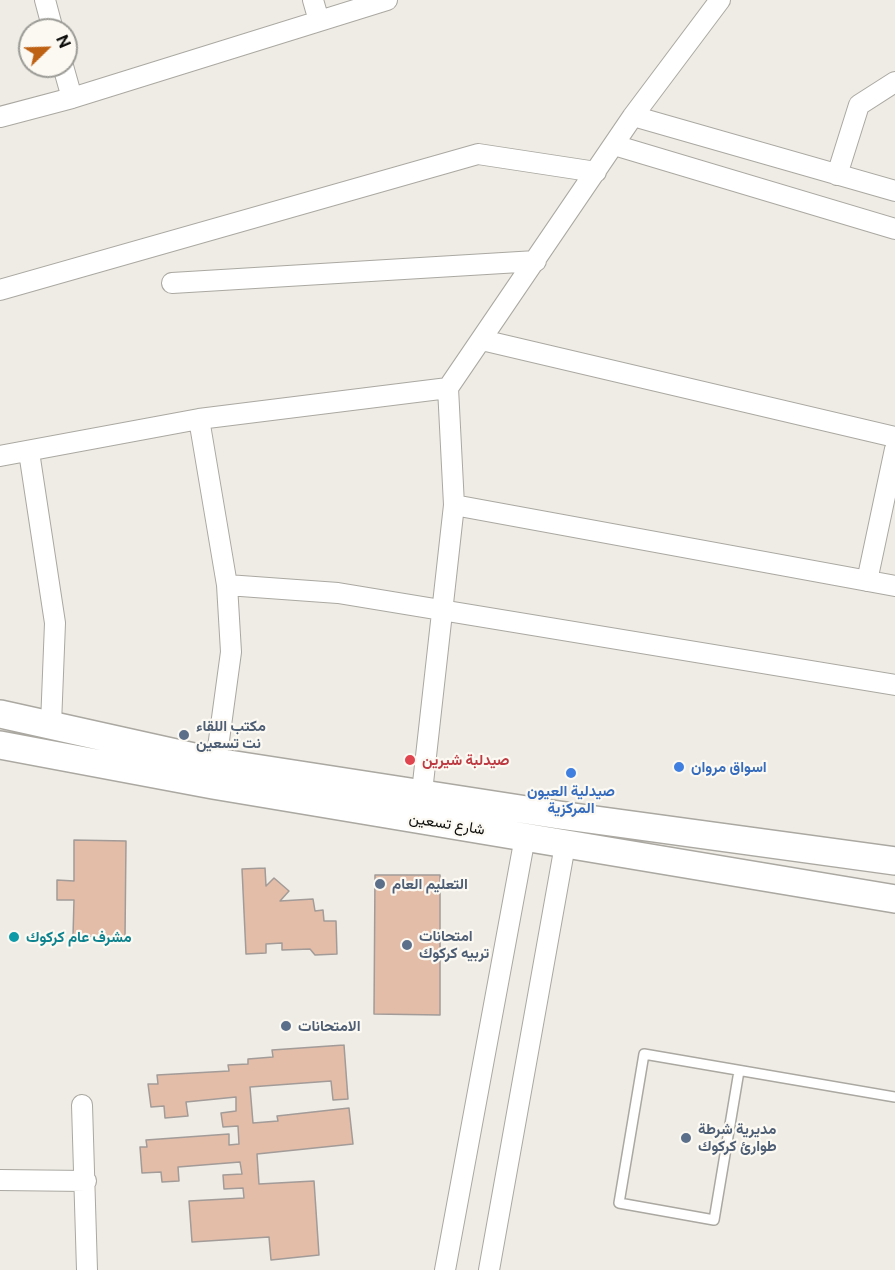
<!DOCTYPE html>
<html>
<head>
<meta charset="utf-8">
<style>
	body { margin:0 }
	#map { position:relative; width:895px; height:1270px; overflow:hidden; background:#eeece5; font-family:"Public Sans",sans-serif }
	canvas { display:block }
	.north { position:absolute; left:18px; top:18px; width:60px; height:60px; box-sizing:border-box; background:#fbf9f2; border:2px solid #9c9b96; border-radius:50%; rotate:67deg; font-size:16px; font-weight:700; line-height:24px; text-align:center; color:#0d0d0b }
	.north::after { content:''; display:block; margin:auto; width:21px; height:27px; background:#be6113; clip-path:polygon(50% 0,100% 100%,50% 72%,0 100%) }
</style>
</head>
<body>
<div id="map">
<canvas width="895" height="1270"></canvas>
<div class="north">N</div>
</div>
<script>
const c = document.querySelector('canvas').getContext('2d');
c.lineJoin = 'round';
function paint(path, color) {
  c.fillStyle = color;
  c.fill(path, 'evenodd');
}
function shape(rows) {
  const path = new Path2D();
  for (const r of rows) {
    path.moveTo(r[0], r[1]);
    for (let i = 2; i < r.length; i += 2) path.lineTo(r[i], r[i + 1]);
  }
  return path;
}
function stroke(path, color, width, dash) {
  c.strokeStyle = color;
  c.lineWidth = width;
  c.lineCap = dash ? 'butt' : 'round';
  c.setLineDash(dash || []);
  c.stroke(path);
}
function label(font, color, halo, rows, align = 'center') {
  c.font = font + ' "Public Sans",Vazirmatn,sans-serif';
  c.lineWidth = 4.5;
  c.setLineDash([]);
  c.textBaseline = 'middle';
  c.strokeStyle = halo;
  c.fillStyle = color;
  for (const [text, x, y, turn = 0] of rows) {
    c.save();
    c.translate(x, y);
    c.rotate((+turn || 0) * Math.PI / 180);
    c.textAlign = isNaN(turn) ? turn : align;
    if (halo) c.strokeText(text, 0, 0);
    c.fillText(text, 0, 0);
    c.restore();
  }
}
const building = shape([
	[74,840,126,841,125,937,73,936,74,900,57,900,57,880,74,881,74,840],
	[265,868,266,886,274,878,289,891,280,901,313,899,315,911,323,910,324,921,336,921,337,954,315,955,310,949,282,950,282,943,266,944,266,953,246,954,242,869,265,868],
	[375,875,440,875,440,1015,374,1014,375,875],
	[344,1045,348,1099,333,1100,331,1081,250,1087,253,1123,278,1121,277,1116,349,1108,353,1144,257,1154,259,1184,314,1181,319,1255,271,1260,269,1237,192,1242,189,1201,244,1198,243,1188,224,1189,223,1175,242,1174,240,1162,178,1167,179,1181,162,1182,161,1172,142,1173,140,1147,147,1147,146,1140,229,1134,229,1145,239,1144,238,1126,223,1127,221,1113,236,1111,236,1097,186,1102,188,1116,165,1118,164,1106,151,1107,148,1084,158,1084,157,1075,229,1071,228,1065,248,1064,248,1059,273,1057,272,1050,344,1045]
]);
const service = shape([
	[739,1071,714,1220,619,1203,644,1054,895,1097]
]);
const minor = shape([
	[45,0,53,30],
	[313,0,319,21],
	[63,66,72,98],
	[633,116,895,191],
	[0,117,72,98,387,0],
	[614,145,895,229],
	[837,175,859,105,895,82],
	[172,283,536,261],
	[0,290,478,154,596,172],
	[482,340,895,437],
	[199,419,227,585,231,652,216,762],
	[29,452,55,623,51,724],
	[0,456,199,419,448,388],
	[454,505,895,586],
	[867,581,895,449],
	[227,585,338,593,895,685],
	[422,792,454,505,448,388,633,116,720,0],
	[82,1105,87,1270],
	[0,1180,86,1181],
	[445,1270,525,837],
	[489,1270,565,845]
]);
const secondary = shape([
	[0,714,216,762,559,815,895,861],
	[0,745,213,785,895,899]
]);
const markers = [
	[184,735,6,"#5c6f8a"],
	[410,760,6,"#e0444e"],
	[679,767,6,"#3f7fe0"],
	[571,773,6,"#3f7fe0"],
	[380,884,6,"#5c6f8a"],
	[14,937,6,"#0f9aa8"],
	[407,945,6,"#5c6f8a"],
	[286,1026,6,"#5c6f8a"],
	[686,1138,6,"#5c6f8a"]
];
const serviceNames = [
	["مكتب اللقاء",196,726],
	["نت تسعين",196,743],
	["التعليم العام",392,884],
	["امتحانات",419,936],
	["تربيه كركوك",419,953],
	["الامتحانات",298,1026],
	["مديرية شرطة",698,1129],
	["طوارئ كركوك",698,1146]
];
const healthNames = [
	["صيدلبة شيرين",422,760]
];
const shopNames = [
	["اسواق مروان",691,767],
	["صيدلية العيون",571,791,"center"],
	["المركزية",571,808,"center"]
];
const streetNames = [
	["شارع تسعين",447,824,9]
];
const cultureNames = [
	["مشرف عام كركوك",26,937]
];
paint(building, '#e3bda8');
stroke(building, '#a29b98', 1.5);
stroke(service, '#aaa8a1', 12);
stroke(minor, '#aaa8a1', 22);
stroke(secondary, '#aaa8a1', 30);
stroke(service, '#fff', 9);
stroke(minor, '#fff', 20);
stroke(secondary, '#fff', 27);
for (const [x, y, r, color] of markers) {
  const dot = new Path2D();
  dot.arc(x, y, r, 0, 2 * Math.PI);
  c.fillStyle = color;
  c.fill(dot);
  stroke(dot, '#fbf9f2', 2);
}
label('bold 15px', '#4e5e75', '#fbf9f2', serviceNames, 'left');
label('bold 15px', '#be3a42', '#fbf9f2', healthNames, 'left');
label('bold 15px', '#366cbe', '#fbf9f2', shopNames, 'left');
label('15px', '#0d0d0b', '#fbf9f2', streetNames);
label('bold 15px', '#0d838f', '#fbf9f2', cultureNames, 'left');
</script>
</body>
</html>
